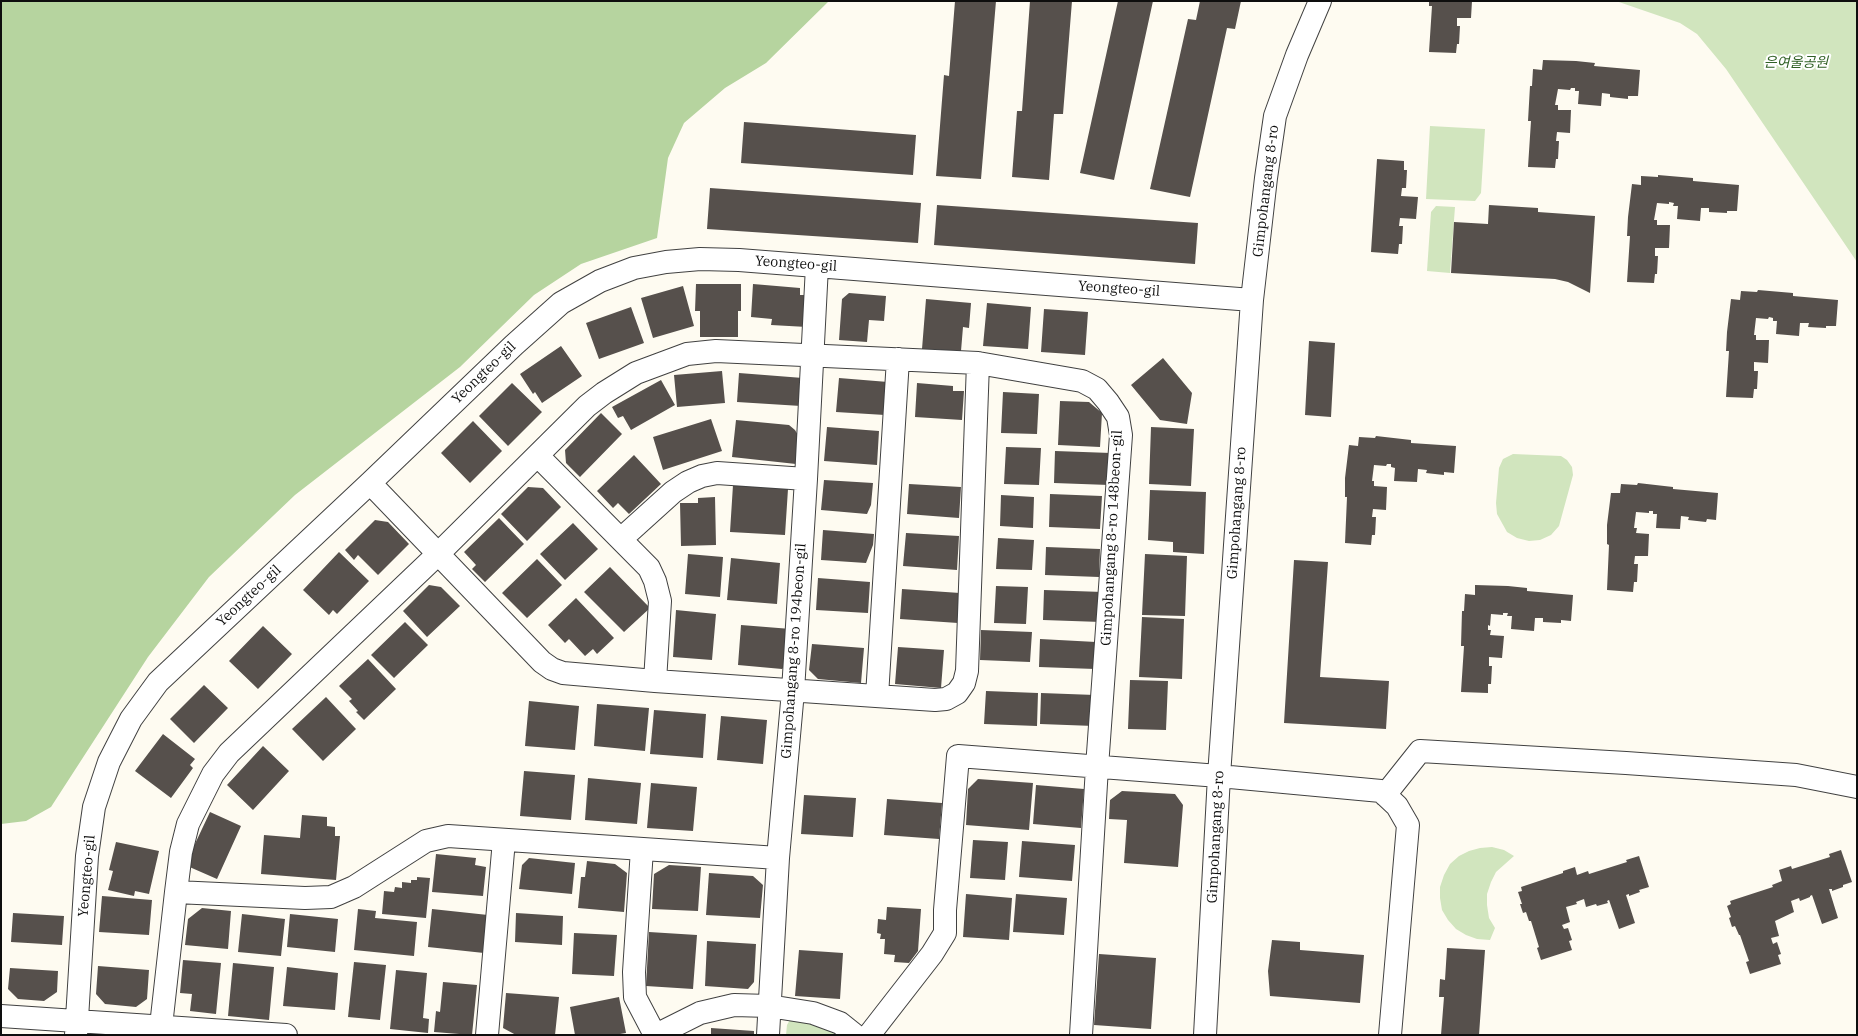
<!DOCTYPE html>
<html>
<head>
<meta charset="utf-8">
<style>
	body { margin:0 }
	#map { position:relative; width:1858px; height:1036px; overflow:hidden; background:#fefbf1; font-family:"IBM Plex Serif",serif }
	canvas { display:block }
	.frame { position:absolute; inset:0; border:2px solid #0e0e0e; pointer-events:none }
</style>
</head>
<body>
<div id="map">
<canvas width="1858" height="1036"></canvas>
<div class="frame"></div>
</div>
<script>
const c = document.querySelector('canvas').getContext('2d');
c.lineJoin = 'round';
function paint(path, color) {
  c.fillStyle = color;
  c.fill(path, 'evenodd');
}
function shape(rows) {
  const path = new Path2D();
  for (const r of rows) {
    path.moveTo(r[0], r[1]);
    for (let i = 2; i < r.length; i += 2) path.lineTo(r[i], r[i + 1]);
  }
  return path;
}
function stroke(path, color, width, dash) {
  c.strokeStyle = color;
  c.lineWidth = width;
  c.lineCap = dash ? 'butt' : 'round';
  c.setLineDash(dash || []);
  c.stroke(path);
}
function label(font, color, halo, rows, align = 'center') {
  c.font = font + ' "IBM Plex Serif","Noto Sans KR",serif';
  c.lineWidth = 4;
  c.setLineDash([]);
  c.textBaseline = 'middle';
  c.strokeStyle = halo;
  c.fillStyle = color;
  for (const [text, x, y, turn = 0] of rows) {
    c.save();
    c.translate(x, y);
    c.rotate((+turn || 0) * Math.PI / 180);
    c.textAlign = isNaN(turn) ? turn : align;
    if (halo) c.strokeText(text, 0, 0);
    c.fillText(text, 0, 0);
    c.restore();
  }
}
const green = shape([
	[1616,1,1857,1,1857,262,1726,69,1697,34,1680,23],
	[1430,126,1485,129,1481,193,1475,201,1426,199],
	[1436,206,1455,207,1450,273,1427,271,1431,212],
	[1513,454,1561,456,1567,460,1572,467,1573,475,1559,526,1551,535,1540,540,1529,541,1517,538,1507,532,1497,514,1496,503,1499,468,1503,459],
	[1492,847,1504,850,1514,856,1496,872,1491,882,1487,894,1487,905,1489,918,1495,928,1490,940,1477,939,1466,935,1456,929,1448,920,1442,910,1440,898,1440,887,1444,875,1450,864,1459,856,1469,851,1480,848],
	[792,1016,853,1035,786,1035,787,1025]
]);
const forest = shape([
	[1,1,829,1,766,63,725,88,684,123,668,158,657,238,581,264,534,295,460,367,295,495,209,577,148,657,51,807,26,821,1,824]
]);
const building = shape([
	[955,1,996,1,981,179,936,176,944,75,949,76],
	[1030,1,1072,1,1063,114,1054,114,1049,180,1012,177,1017,111,1022,111],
	[1118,1,1153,1,1114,180,1080,173],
	[1200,1,1241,1,1235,29,1227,28,1190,197,1150,189,1188,19,1196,20],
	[1429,1,1472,1,1471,18,1457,18,1457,26,1460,26,1459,44,1457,44,1456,53,1429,52,1432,6,1429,6],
	[1543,60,1576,61,1595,63,1594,66,1640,70,1638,96,1628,96,1628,99,1610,97,1610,94,1602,93,1601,106,1578,104,1579,91,1575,91,1575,88,1571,88,1570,90,1558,89,1555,105,1558,105,1558,110,1571,110,1570,133,1557,132,1556,141,1559,141,1558,159,1556,159,1555,168,1528,167,1531,121,1528,121,1530,86,1532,86,1533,69,1542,70],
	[744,122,916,135,913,175,741,163],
	[1377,159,1404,161,1404,170,1407,170,1406,188,1402,188,1401,196,1418,197,1416,219,1400,218,1399,226,1403,226,1402,244,1399,244,1398,254,1371,252],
	[1658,175,1693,178,1693,181,1739,185,1737,211,1727,211,1727,213,1709,212,1709,208,1701,208,1700,221,1677,219,1678,206,1673,206,1674,203,1669,202,1669,204,1657,203,1654,220,1657,220,1657,225,1670,225,1669,248,1655,248,1655,256,1658,256,1657,274,1655,274,1654,283,1627,282,1630,236,1627,236,1628,217,1632,184,1641,185,1641,176,1658,177],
	[710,188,921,203,918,243,707,229],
	[937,205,1198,223,1195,264,934,245],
	[1489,205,1538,208,1538,212,1595,216,1590,293,1568,282,1555,279,1451,273,1454,222,1488,224],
	[696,284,741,284,741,311,738,311,738,337,700,337,700,311,695,311],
	[753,284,800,288,800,295,809,295,807,327,771,325,772,319,751,317],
	[683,286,694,326,653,338,641,298],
	[1758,290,1793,293,1793,296,1838,300,1836,326,1826,326,1826,328,1808,327,1809,323,1800,323,1799,336,1776,334,1777,321,1773,321,1773,318,1769,317,1768,319,1756,318,1754,335,1756,335,1756,340,1769,340,1768,363,1754,362,1754,371,1758,371,1757,389,1754,389,1753,398,1726,397,1729,351,1726,351,1727,332,1731,299,1740,300,1741,291,1757,292],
	[849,293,886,296,884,321,869,320,867,342,839,340,842,299],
	[926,299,971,303,969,328,963,327,961,351,922,349],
	[987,303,1031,307,1028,349,983,346],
	[631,307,644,343,599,359,586,323],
	[1044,309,1088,312,1085,355,1041,352],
	[1309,341,1335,343,1331,417,1305,415],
	[561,346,582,376,542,403,535,392,533,394,520,374],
	[1163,358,1192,393,1187,424,1160,420,1131,385],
	[722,371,725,403,677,407,674,375],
	[739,373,803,378,801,406,737,402],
	[839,378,888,382,885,415,836,412],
	[661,380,675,405,631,430,623,416,618,418,612,407],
	[512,383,542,412,508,446,479,416],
	[917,383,953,386,953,391,964,391,962,420,915,417],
	[1003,392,1039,394,1037,434,1001,433],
	[1060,401,1089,402,1102,413,1100,447,1058,445],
	[601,413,622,434,580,477,566,463,565,450],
	[711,419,722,451,663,470,653,437],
	[736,420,789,425,795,430,799,437,796,464,732,457],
	[473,421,502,451,470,483,441,453],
	[827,427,879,431,877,465,824,461],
	[1151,427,1194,429,1191,486,1149,484],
	[1376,436,1411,440,1411,443,1456,446,1454,473,1444,472,1444,475,1426,473,1427,470,1418,469,1417,482,1394,481,1395,468,1391,467,1391,464,1387,464,1386,466,1374,465,1372,481,1374,481,1374,486,1387,487,1386,510,1373,509,1372,517,1376,517,1375,535,1372,535,1371,545,1345,543,1347,497,1345,497,1345,478,1349,445,1358,446,1359,437,1375,438],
	[1006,447,1041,448,1039,485,1004,484],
	[1055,451,1111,453,1109,485,1054,483],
	[634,455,661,484,629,514,618,503,613,508,597,491],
	[824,480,873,483,871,505,867,514,821,510],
	[1638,483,1673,487,1673,489,1718,493,1716,520,1707,519,1706,522,1688,520,1689,517,1681,516,1680,529,1656,528,1657,514,1653,514,1653,511,1649,511,1649,513,1636,512,1634,528,1637,528,1636,533,1649,534,1648,556,1635,556,1634,564,1638,564,1637,582,1634,582,1633,592,1607,590,1609,545,1607,544,1607,525,1611,493,1620,493,1621,484,1637,485],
	[909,484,961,487,959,518,907,514],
	[733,485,788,489,785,535,730,532],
	[528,487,543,488,561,507,527,541,501,514],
	[1150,490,1206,492,1204,554,1173,552,1173,542,1148,540],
	[1050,494,1102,496,1100,529,1049,527],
	[1001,495,1034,497,1033,528,1000,526],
	[715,497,716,545,681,546,680,503,698,503,698,498],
	[499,518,524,544,485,582,472,569,476,565,464,552],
	[375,520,388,522,409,544,378,575,358,555,354,560,345,550],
	[573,523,598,549,565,580,540,554],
	[823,530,874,534,873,545,866,563,821,560],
	[906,533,959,536,957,570,903,566],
	[998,538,1034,540,1032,570,996,569],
	[1046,547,1100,549,1099,577,1045,575],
	[339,552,369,581,337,614,333,610,329,615,303,590],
	[688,554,723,557,720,597,685,594],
	[1145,554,1187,556,1185,616,1142,615],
	[731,558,780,563,777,604,727,600],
	[537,559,562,585,527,618,502,593],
	[1294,560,1328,562,1320,677,1389,681,1386,729,1284,723],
	[610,567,650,608,624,632,584,592],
	[818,578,870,582,868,613,816,610],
	[429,585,441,587,460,606,427,637,403,611],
	[1475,585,1508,586,1527,588,1527,591,1573,595,1571,621,1561,620,1561,623,1543,622,1543,618,1535,618,1534,631,1511,629,1512,616,1507,616,1508,613,1503,613,1503,615,1491,614,1490,626,1488,625,1488,630,1491,630,1490,635,1504,636,1502,658,1489,657,1489,666,1492,666,1491,684,1488,684,1488,693,1461,692,1464,646,1461,646,1462,611,1464,611,1465,594,1475,595],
	[996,586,1028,587,1026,624,994,623],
	[902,589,960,593,958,623,900,619],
	[1044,590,1103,592,1101,622,1043,620],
	[576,598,614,638,597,654,593,649,585,656,569,639,565,643,548,625],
	[676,610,716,614,712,660,673,657],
	[1142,617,1184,619,1182,679,1139,677],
	[405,622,428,645,394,678,371,655],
	[741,625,791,629,788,663,782,669,738,665],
	[263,626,292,654,258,689,229,661],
	[981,630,1032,632,1030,662,980,660],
	[1040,639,1096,642,1095,669,1039,667],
	[812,644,864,648,861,683,818,679,809,670],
	[898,647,944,650,941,688,895,684],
	[368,659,396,689,364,720,356,712,358,711,349,701,352,699,339,686],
	[1130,680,1168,681,1166,730,1128,729],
	[204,685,228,708,194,743,170,719],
	[986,691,1038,693,1037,726,984,724],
	[1041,693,1095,695,1094,726,1040,724],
	[326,697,356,729,323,761,292,729],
	[529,701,579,706,575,750,525,746],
	[597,704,649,708,645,751,594,746],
	[654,710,706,714,703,758,650,754],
	[721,716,767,720,763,764,717,760],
	[163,734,195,759,190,765,193,768,171,798,135,771],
	[263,746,289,771,253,810,227,785],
	[524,771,575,775,571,820,520,816],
	[588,778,641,783,637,824,585,820],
	[978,779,1033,783,1029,830,966,825,968,789],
	[651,783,697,787,693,831,647,828],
	[1036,785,1084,789,1081,828,1033,824],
	[1122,791,1175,794,1183,805,1178,867,1124,863,1127,820,1109,819,1110,800],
	[804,795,856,798,853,837,801,834],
	[887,799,942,803,939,839,884,835],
	[210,812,241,826,217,879,185,865],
	[302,815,327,817,327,826,335,827,335,836,340,836,336,880,261,874,264,835,300,838],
	[973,840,1008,842,1005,880,970,878],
	[1022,841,1075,845,1072,881,1019,877],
	[116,842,159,851,149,894,135,891,134,896,108,890,113,871,109,870],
	[1841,850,1852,882,1843,885,1843,887,1832,891,1832,889,1829,889,1838,918,1822,924,1812,895,1810,896,1810,897,1800,901,1799,898,1791,901,1794,912,1775,921,1779,936,1771,938,1773,944,1777,942,1781,954,1778,955,1781,964,1750,974,1746,962,1749,961,1740,935,1739,935,1735,926,1732,927,1729,918,1731,917,1727,906,1731,904,1730,901,1773,887,1772,885,1782,881,1779,870,1791,866,1792,869,1830,857,1829,854],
	[436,854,476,858,475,865,486,867,483,896,432,892],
	[1639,856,1649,887,1639,890,1640,892,1629,896,1629,894,1626,895,1635,923,1619,929,1609,900,1607,901,1608,903,1597,906,1596,904,1586,907,1584,899,1576,902,1577,904,1566,907,1570,922,1562,925,1564,929,1568,928,1572,940,1569,941,1572,950,1541,960,1537,948,1539,947,1531,921,1529,921,1526,912,1523,913,1520,904,1522,904,1518,892,1522,891,1521,887,1563,873,1563,871,1575,867,1577,875,1588,871,1589,874,1627,862,1626,860],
	[529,858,575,863,572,894,519,889,522,865],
	[587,861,615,864,627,873,624,912,578,908,581,877,585,877],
	[669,865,701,867,698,911,652,909,654,874],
	[709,873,753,876,763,885,760,918,706,915],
	[417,877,430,878,426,918,382,914,384,891,394,892,395,887,402,888,402,882,411,883,411,880,417,880],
	[966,894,1012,898,1009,940,963,937],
	[1016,894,1067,898,1064,935,1013,932],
	[102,896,152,900,149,935,99,932],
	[887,907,921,909,918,951,909,963,894,962,895,955,884,954,885,939,880,939,881,934,877,933,878,919,886,920],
	[202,908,231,911,228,949,185,945,188,919],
	[358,909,376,911,375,918,417,922,414,956,354,950],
	[432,909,488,915,484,953,428,947],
	[13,913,64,916,62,945,11,942],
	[516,913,563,916,562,945,515,942],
	[242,914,285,919,281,956,238,952],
	[290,914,338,919,335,952,287,947],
	[649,932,697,935,693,989,646,986],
	[574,933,617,935,614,976,572,974],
	[1272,940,1300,942,1300,950,1364,955,1360,1003,1270,996,1268,971],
	[707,941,756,944,754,982,748,989,705,986],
	[1447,948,1485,950,1479,1035,1441,1035,1444,997,1439,997,1440,979,1445,980],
	[799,950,843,953,840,999,795,996],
	[1099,954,1156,958,1151,1029,1094,1025],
	[183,960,221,963,216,1014,190,1011,192,994,180,993],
	[354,962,386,965,380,1020,348,1017],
	[233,963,274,967,269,1020,228,1016],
	[98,966,149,970,147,999,136,1007,105,1004,96,994],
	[287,967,338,973,335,1010,283,1006],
	[10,968,58,971,57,992,44,1001,18,999,8,989],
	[396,970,427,973,423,1018,429,1019,428,1033,390,1029],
	[443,982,477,985,472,1035,434,1032,436,1011,440,1012],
	[506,993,559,997,555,1035,516,1035,503,1028],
	[619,997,626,1033,614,1035,575,1035,570,1007],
	[711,1028,754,1031,754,1035,711,1035]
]);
const minor = shape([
	[538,456,649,568,655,581,660,601,655,681],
	[370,483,542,662,552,669,563,673,655,681,935,700,946,699,957,693,964,683,967,671,978,363],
	[621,539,673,492,688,482,702,476,717,473,806,479],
	[877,696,898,359],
	[1385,795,1420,751,1626,763,1796,775,1857,787],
	[642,849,634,972,635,997,655,1035],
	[176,892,305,898,331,897,354,887,426,841,448,836,778,858],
	[1,1016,286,1035],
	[161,1026,176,892,181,852,188,824,213,774,229,753,438,554,587,406,604,393,636,373,687,354,716,351,978,363,1082,381,1097,389,1108,402,1118,417,1121,435,1097,767,1081,1035],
	[76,1035,87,856,94,807,109,762,131,719,158,682,370,483,514,345,561,303,600,281,634,268,666,262,700,259,739,260,1252,300],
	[487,1035,504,840],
	[656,1035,700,1013,734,1005,769,1006,813,1013,840,1023,855,1035],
	[768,1035,778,858,793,691,806,479,817,266],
	[869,1035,932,954,945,933,945,910,958,756,1219,776,1381,791,1397,806,1408,825,1390,1035],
	[1205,1035,1219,776,1252,300,1266,178,1275,116,1297,55,1320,1]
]);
const parkNames = [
	["은여울공원",1796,63]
];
const streetNames = [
	["Gimpohangang 8-ro",1266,191,-83],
	["Yeongteo-gil",796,264,4],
	["Yeongteo-gil",1119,289,4],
	["Yeongteo-gil",484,373,-44],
	["Gimpohangang 8-ro",1237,513,-86],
	["Gimpohangang 8-ro 148beon-gil",1112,538,-87],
	["Yeongteo-gil",249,596,-43],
	["Gimpohangang 8-ro 194beon-gil",794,651,-86],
	["Gimpohangang 8-ro",1216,837,-87],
	["Yeongteo-gil",87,876,-85]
];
paint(green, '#d1e5be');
paint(forest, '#b6d49f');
paint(building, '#56504c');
stroke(minor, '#414141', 24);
stroke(minor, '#fff', 22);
label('italic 14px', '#306025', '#fff', parkNames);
label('14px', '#0e0e0e', '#fff', streetNames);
</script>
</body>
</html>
